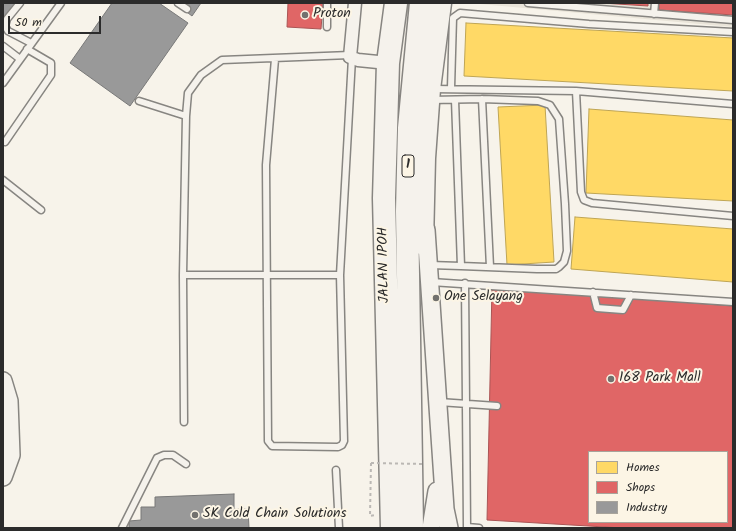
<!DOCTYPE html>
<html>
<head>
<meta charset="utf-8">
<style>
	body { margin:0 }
	#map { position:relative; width:736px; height:531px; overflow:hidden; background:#f7f3ea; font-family:Kalam,sans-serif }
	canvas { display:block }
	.frame { position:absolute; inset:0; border:4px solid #2b2b2b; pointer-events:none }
	.legend { position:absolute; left:588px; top:451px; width:140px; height:72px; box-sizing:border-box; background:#fcf5e5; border:1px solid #a8a49b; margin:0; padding:5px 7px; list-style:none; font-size:12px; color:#2b2b2b }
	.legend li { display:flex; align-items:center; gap:8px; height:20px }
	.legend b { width:20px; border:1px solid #a8a49b }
	.scale { position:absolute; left:8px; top:16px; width:93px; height:18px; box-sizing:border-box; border:2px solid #2b2b2b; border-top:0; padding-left:5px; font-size:12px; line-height:14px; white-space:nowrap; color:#2b2b2b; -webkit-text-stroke:3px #fcf5e5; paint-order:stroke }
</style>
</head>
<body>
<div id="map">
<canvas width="736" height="531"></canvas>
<div class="frame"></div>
<ul class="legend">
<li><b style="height:11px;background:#ffd966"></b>Homes</li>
<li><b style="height:11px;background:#e06666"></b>Shops</li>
<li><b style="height:11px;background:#999"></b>Industry</li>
</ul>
<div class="scale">50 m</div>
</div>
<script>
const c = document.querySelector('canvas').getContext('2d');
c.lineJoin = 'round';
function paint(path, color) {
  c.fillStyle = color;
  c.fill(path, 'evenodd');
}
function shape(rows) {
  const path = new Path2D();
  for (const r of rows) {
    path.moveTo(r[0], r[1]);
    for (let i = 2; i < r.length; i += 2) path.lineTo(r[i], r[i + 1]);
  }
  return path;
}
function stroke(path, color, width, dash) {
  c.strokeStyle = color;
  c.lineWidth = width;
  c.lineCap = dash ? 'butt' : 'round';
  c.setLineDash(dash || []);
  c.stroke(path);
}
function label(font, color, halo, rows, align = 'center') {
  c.font = font + ' Kalam,sans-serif';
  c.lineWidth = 4;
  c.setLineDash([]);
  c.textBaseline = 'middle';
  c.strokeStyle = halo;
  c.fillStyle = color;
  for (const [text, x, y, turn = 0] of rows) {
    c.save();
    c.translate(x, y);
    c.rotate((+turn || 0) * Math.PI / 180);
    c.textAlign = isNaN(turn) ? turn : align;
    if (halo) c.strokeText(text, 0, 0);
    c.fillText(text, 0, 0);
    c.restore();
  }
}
const built = shape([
	[469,3,733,3,733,27]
]);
const homes = shape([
	[466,23,733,38,733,91,464,76,466,23],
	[545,105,554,262,507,265,498,107,545,105],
	[589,109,733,120,733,201,586,193,589,109],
	[575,217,733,229,733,282,571,269,575,217]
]);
const shops = shape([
	[288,3,323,3,321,29,287,27,288,3],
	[602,3,648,3,648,6,602,3],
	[659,3,733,3,733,15,659,10,659,3],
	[492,288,733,306,733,528,622,528,487,520,492,288],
	[589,452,727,452,727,522,589,522,589,452]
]);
const industry = shape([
	[3,3,20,3,3,27,3,3],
	[112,3,159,3,188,23,130,106,70,63,112,3],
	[175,3,201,3,192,16,175,3],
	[234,494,234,509,248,509,249,528,129,528,129,521,141,520,141,507,155,507,155,497,234,494]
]);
const path = shape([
	[371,463,370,516,376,515]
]);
const lane = shape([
	[20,3,7,19,5,26,8,31,31,43],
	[178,3,187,9],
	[528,3,733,20],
	[654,14,655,3],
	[327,27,327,3],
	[3,46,20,59],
	[275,59,266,165,268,441,272,446,338,447,342,445,344,441,340,275,352,58],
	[3,83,61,3],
	[451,88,453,18,460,13,589,24,733,32],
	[433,89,576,91,733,104],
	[576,91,581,192,584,200,592,203,733,216],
	[482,99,490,267],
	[431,100,482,99,538,101,550,105,559,119,565,204,567,251,564,262,559,267,556,269,537,269,461,266,455,100],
	[139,101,186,116],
	[5,142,51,75,51,63,27,49],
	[3,180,41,210],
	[430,265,461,266],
	[183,275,340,275],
	[431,282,733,302],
	[465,283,467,527,479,528],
	[593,292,597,308,623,310,631,295],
	[439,402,497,406],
	[184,422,183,275,186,116,188,93,201,75,222,60,350,55],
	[336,470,339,528],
	[122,528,157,458,164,455,173,455,186,464]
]);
const street = shape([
	[355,3,350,57,358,60,388,63]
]);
const secondary = shape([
	[426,230,445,509,449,528],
	[3,381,9,401,11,455,3,477],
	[431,528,437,491]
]);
const highway = shape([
	[422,243,424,158,429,89,440,3],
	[392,528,384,198,388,63,396,3],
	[412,528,407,211,409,128,421,3]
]);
const pathBridge = shape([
	[371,463,423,464]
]);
const markers = [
	[305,15,4,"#72716e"],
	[436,298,4,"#72716e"],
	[611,379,4,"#72716e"],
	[195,515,4,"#72716e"]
];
const shields = [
	[408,166,12]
];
const shieldNames = [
	["1",408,166]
];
const poiNames = [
	["Proton",313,15],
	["One Selayang",444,298],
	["168 Park Mall",619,379],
	["SK Cold Chain Solutions",203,515]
];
const streetNames = [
	["JALAN IPOH",385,265,-91]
];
paint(built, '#e9e4d9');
paint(homes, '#ffd966');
stroke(homes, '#bfa554', 1);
paint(shops, '#e06666');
stroke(shops, '#aa5454', 1);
paint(industry, '#999');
stroke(industry, '#787878', 1);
stroke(lane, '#878581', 9);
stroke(street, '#878581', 15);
stroke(secondary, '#878581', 20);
stroke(highway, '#878581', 25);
stroke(path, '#bbb8b4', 2, [3, 3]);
stroke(lane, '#f5f2ec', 6);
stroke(street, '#f5f2ec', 12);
stroke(secondary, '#f5f2ec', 17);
stroke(highway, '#f5f2ec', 22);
stroke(pathBridge, '#bbb8b4', 2, [3, 3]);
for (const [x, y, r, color] of markers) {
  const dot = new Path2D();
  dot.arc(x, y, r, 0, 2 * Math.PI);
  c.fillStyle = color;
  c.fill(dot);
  stroke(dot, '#fcf5e5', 1.5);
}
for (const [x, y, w] of shields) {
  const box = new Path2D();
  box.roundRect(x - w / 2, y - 11, w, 22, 3);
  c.fillStyle = '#fcf5e5';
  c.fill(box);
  stroke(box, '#2b2b2b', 1);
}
label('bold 13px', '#2b2b2b', null, shieldNames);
label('14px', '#2b2b2b', '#fcf5e5', poiNames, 'left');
label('14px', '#2b2b2b', '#fcf5e5', streetNames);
</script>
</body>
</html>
